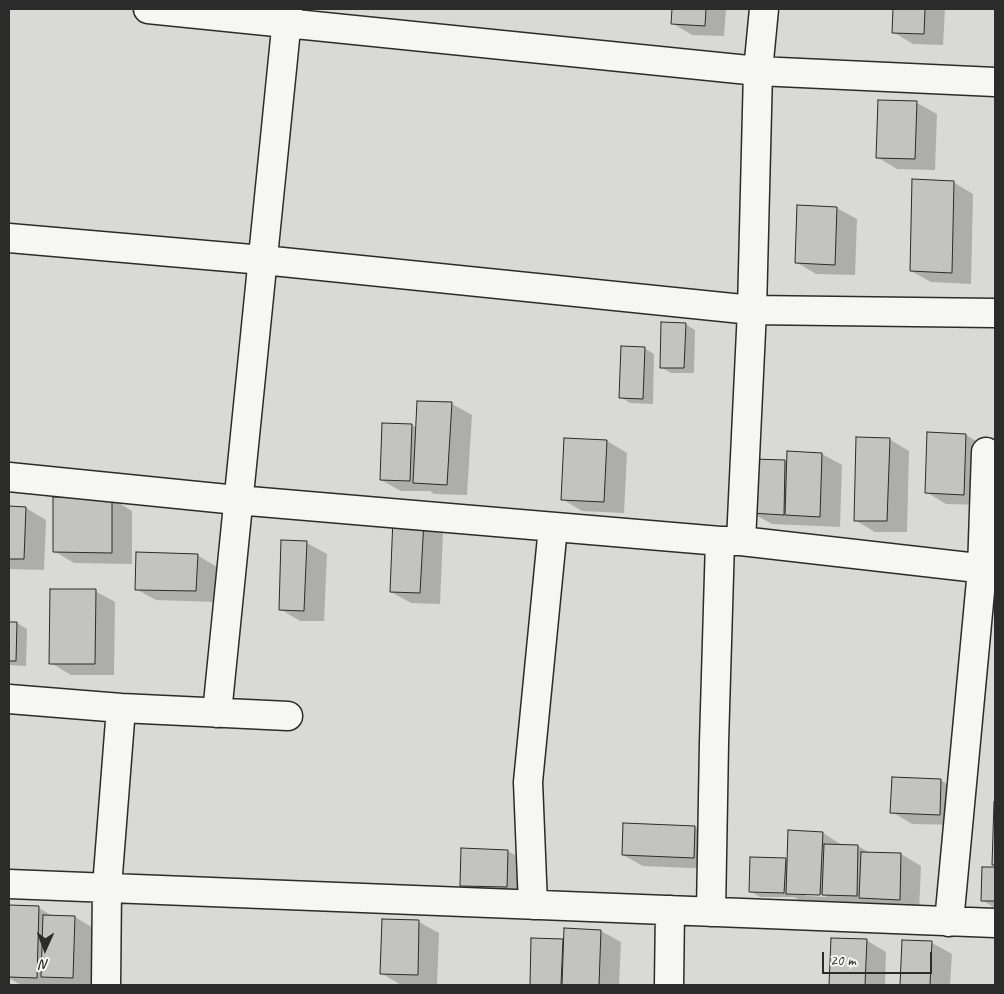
<!DOCTYPE html>
<html>
<head>
<meta charset="utf-8">
<style>
	body { margin:0 }
	#map { position:relative; width:1004px; height:994px; overflow:hidden; background:#f6f6f2; font-family:Caveat,sans-serif }
	canvas { display:block }
	.frame { position:absolute; inset:0; border:10px solid #2b2b2b; pointer-events:none }
	.north { position:absolute; left:20px; top:924px; width:50px; height:50px; -webkit-text-stroke:4px #f6f6f2; paint-order:stroke; rotate:182deg; font-size:14px; font-weight:700; line-height:20px; text-align:center; color:#2b2b2b }
	.north::after { content:''; display:block; margin:auto; width:18px; height:22px; background:#2b2b2b; clip-path:polygon(50% 0,100% 100%,50% 72%,0 100%) }
	.scale { position:absolute; left:822px; top:952px; width:110px; height:22px; box-sizing:border-box; border:2px solid #2b2b2b; border-top:0; padding-left:6px; font-size:15px; line-height:18px; white-space:nowrap; color:#2b2b2b; -webkit-text-stroke:4px #f6f6f2; paint-order:stroke }
</style>
</head>
<body>
<div id="map">
<canvas width="1004" height="994"></canvas>
<div class="frame"></div>
<div class="north">N</div>
<div class="scale">20 m</div>
</div>
<script>
const c = document.querySelector('canvas').getContext('2d');
c.lineJoin = 'round';
function paint(path, color) {
  c.fillStyle = color;
  c.fill(path, 'evenodd');
}
function shape(rows) {
  const path = new Path2D();
  for (const r of rows) {
    path.moveTo(r[0], r[1]);
    for (let i = 2; i < r.length; i += 2) path.lineTo(r[i], r[i + 1]);
  }
  return path;
}
function stroke(path, color, width, dash) {
  c.strokeStyle = color;
  c.lineWidth = width;
  c.lineCap = dash ? 'butt' : 'round';
  c.setLineDash(dash || []);
  c.stroke(path);
}
const green = shape([
	[9,9,995,9,995,985,9,985]
]);
const shadow = shape([
	[673,9,726,9,724,36,692,35,672,23],
	[894,9,945,9,943,45,913,44,893,32],
	[917,103,937,114,935,170,897,169,877,157],
	[953,182,973,194,971,284,931,282,911,271],
	[798,207,837,208,857,219,855,275,816,274,796,262],
	[685,324,695,330,694,373,671,373,661,367],
	[644,348,654,354,653,404,630,403,621,397],
	[452,404,472,415,467,495,434,494,430,491,401,491,381,480,412,425,417,428],
	[966,435,986,447,984,505,946,504,926,492],
	[889,439,909,451,907,532,875,532,855,520],
	[607,441,627,453,624,513,582,511,562,499],
	[822,454,842,465,840,527,772,524,752,513,754,461,785,462,788,463],
	[112,499,132,511,132,564,74,563,54,551],
	[9,508,26,508,46,520,44,570,9,569],
	[423,521,443,532,440,604,411,603,391,592],
	[307,543,327,554,324,621,300,621,280,609],
	[197,555,217,567,216,602,156,600,136,589],
	[95,591,115,602,114,675,71,675,51,663],
	[9,623,17,623,27,629,26,666,9,665],
	[940,780,960,791,959,825,912,824,892,812],
	[995,804,995,865,993,864],
	[695,827,715,838,713,869,643,866,623,855],
	[823,833,842,845,858,846,870,853,901,854,921,866,919,911,807,905,794,897,760,897,750,891,785,859,789,861],
	[806,894,826,894,826,897,806,896],
	[508,851,528,863,527,898,481,897,461,885],
	[983,868,995,868,995,908,982,900],
	[9,906,39,908,54,917,75,917,95,929,93,985,21,985,9,978],
	[383,920,419,922,439,933,437,985,401,985,381,973],
	[566,930,601,931,621,942,619,985,531,985,532,939,562,940,565,942],
	[832,939,866,940,886,952,885,985,830,985],
	[903,941,932,943,952,954,950,985,901,985]
]);
const building = shape([
	[672,9,706,9,705,26,671,24,672,9],
	[893,9,925,9,924,34,892,33,893,9],
	[878,100,917,101,915,159,876,158,878,100],
	[912,179,954,181,952,273,910,271,912,179],
	[797,205,837,207,835,265,795,263,797,205],
	[661,322,686,323,684,368,660,368,661,322],
	[621,346,645,347,643,399,619,398,621,346],
	[417,401,452,402,447,485,413,483,417,401],
	[382,423,412,424,410,481,380,480,382,423],
	[927,432,966,434,964,495,925,493,927,432],
	[856,437,890,438,887,521,854,521,856,437],
	[564,438,607,440,604,502,561,500,564,438],
	[787,451,822,453,820,517,785,515,787,451],
	[753,459,785,460,784,515,751,513,753,459],
	[53,497,112,498,112,553,53,552,53,497],
	[9,506,26,507,24,559,9,559,9,506],
	[393,518,424,520,420,593,390,592,393,518],
	[281,540,307,541,304,611,279,610,281,540],
	[136,552,198,554,196,591,135,590,136,552],
	[50,589,96,589,95,664,49,664,50,589],
	[9,622,17,622,16,661,9,661,9,622],
	[892,777,941,779,940,815,890,813,892,777],
	[994,802,995,802,995,865,992,865,994,802],
	[623,823,695,826,694,858,622,855,623,823],
	[788,830,823,832,820,895,786,894,788,830],
	[824,844,858,845,857,896,822,895,824,844],
	[461,848,508,850,507,887,460,886,461,848],
	[861,852,901,853,900,900,859,898,861,852],
	[750,857,786,858,784,893,749,892,750,857],
	[982,867,995,867,995,901,981,901,982,867],
	[9,905,39,906,37,978,9,977,9,905],
	[43,915,75,916,73,978,41,977,43,915],
	[382,919,419,920,418,975,380,974,382,919],
	[564,928,601,930,599,985,562,985,564,928],
	[531,938,563,939,561,985,530,985,531,938],
	[831,938,867,939,865,985,829,985,831,938],
	[902,940,932,941,930,985,900,985,902,940]
]);
const minor = shape([
	[148,9,758,71,995,82],
	[9,238,263,260,752,310,995,313],
	[9,477,237,500,720,541,741,541,995,570],
	[741,541,752,310,758,71,764,9],
	[9,699,121,708,288,716],
	[217,713,288,9],
	[9,884,995,923],
	[533,905,528,782,553,527],
	[711,912,714,743,720,541],
	[949,922,982,570,986,452],
	[106,985,107,887,121,708],
	[669,985,670,910]
]);
paint(green, '#d9d9d5');
paint(shadow, '#0003');
paint(building, '#c3c3c0');
stroke(building, '#2b2b2b', 1);
stroke(minor, '#2b2b2b', 31);
stroke(minor, '#f6f6f2', 28);
</script>
</body>
</html>
